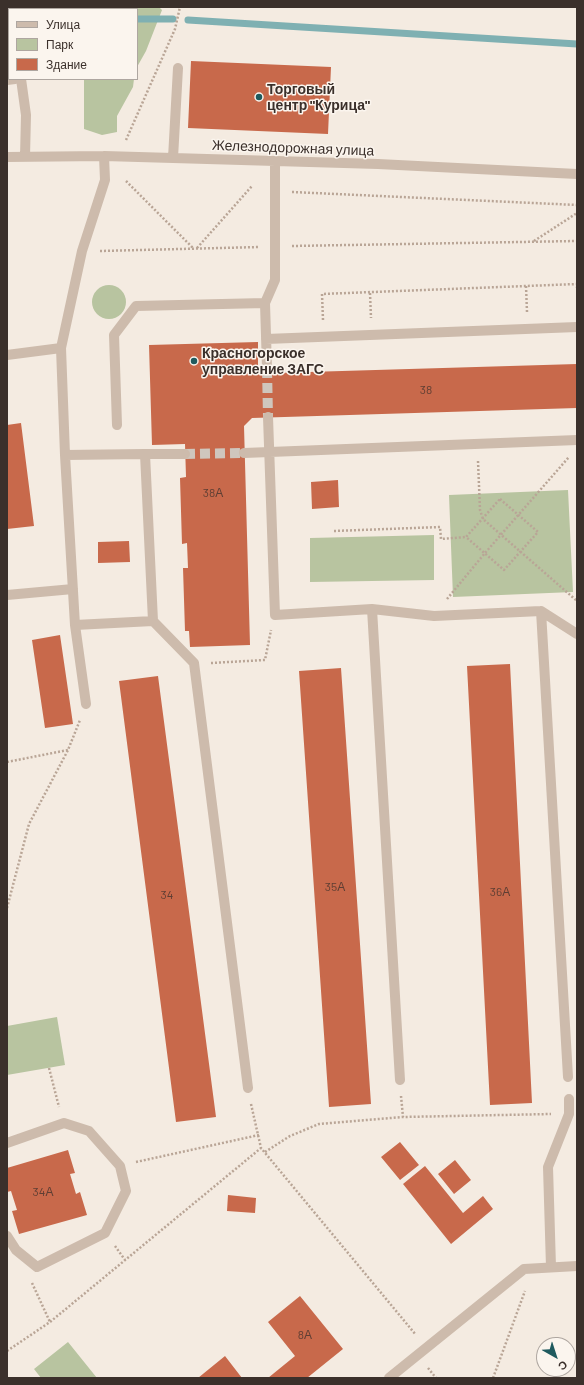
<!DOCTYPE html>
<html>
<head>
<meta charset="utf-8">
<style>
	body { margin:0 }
	#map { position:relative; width:584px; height:1385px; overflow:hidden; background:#f4ebe1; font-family:Barlow,sans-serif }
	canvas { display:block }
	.frame { position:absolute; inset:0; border:8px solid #3b302b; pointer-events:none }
	.legend { position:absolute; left:8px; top:8px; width:130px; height:72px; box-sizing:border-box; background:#fbf5ee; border:1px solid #aea6a0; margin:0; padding:5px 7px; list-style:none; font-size:12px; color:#3b302b }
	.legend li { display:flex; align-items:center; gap:8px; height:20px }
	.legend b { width:20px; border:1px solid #aea6a0 }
	.north { position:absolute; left:536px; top:1337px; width:40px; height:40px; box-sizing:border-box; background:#fbf5ee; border:1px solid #aea6a0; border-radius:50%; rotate:141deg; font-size:11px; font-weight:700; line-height:16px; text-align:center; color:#3b302b }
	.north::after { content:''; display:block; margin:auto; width:14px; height:18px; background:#1f5a5e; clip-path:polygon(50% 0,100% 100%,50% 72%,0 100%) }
</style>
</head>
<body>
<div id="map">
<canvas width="584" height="1385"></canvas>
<div class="frame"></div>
<ul class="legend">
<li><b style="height:5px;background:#cdbbac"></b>Улица</li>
<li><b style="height:11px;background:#b8c4a0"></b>Парк</li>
<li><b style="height:11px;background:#c8694b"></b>Здание</li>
</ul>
<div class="north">С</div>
</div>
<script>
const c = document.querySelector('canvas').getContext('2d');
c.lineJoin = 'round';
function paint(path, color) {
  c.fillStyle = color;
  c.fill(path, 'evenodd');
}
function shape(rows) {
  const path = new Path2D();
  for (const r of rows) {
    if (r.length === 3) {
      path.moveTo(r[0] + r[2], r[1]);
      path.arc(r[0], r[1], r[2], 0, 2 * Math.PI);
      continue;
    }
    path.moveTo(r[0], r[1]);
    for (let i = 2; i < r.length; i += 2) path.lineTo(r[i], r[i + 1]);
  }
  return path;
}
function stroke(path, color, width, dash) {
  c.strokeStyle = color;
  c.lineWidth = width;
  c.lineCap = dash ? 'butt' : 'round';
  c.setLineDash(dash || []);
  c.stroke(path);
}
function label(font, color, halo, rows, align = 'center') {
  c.font = font + ' Barlow,sans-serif';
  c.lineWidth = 3;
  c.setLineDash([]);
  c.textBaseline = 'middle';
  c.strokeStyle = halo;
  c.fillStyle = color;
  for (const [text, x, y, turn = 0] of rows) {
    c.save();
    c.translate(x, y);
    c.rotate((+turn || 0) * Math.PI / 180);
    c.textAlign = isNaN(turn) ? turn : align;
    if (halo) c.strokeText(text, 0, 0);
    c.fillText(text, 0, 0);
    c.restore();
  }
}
const green = shape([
	[41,7,159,7,162,10,146,51,137,67,137,9,9,9],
	[7,9,9,9,9,41,7,41],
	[84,79,134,79,133,87,117,116,117,132,102,135,84,129],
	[109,302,17],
	[568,490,573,592,453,597,449,495],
	[434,535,434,580,310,582,310,538],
	[57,1017,65,1065,7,1075,7,1026],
	[68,1342,97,1378,41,1378,34,1369]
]);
const stream = shape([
	[137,19,173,19],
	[188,20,577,44],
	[7,22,9,22]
]);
const building = shape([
	[191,61,331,67,328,134,188,128],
	[258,342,258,369,275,368,275,373,577,364,577,408,252,418,244,426,250,645,190,647,189,631,185,631,183,568,188,568,187,543,182,544,180,478,186,477,185,444,152,445,149,345],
	[21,423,34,526,7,529,7,425],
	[338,480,339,507,312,509,311,482],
	[129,541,130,562,98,563,98,542],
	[60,635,73,724,45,728,32,640],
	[510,664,532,1103,490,1105,467,666],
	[341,668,371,1104,329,1107,299,671],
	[158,676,216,1117,176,1122,119,681],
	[400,1142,419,1165,400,1180,381,1157],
	[68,1150,75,1173,70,1174,76,1194,80,1192,87,1215,19,1234,12,1211,17,1210,11,1191,7,1192,7,1168],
	[455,1160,471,1180,454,1194,438,1174],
	[425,1166,463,1213,483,1196,493,1209,451,1244,403,1184],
	[228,1195,256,1198,255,1213,227,1211],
	[300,1296,343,1349,307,1378,268,1378,295,1356,268,1322],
	[225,1356,242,1378,198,1378]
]);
const minorTunnel = shape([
	[267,368,268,417],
	[185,454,244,453]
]);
const path = shape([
	[126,140,175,29,180,7],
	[126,181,193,248],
	[292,192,577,205],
	[534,241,577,213],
	[292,246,577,241],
	[197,248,252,186],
	[100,251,259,247],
	[526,286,527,312],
	[370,293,371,318],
	[323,320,322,294,577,284,577,288],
	[478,461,480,510,483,519,577,601],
	[500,499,538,532,504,570,466,537,500,499],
	[334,531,440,527,441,539,466,537],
	[447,599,485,553,569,457],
	[211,663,265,660,271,630],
	[7,762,68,750],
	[7,908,29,824,68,750,80,720],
	[49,1068,59,1107],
	[401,1096,403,1117],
	[251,1104,261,1148,416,1335],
	[265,1152,290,1136,319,1124,403,1117,551,1114],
	[136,1162,259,1135],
	[115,1246,125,1260],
	[32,1283,50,1322],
	[7,1351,50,1322,261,1148],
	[428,1368,436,1378],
	[493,1378,525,1291]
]);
const minor = shape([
	[21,79,26,115,25,157],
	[7,80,15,79],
	[7,157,104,156,173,158,378,164,577,174],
	[173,158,178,68],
	[266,339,577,327],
	[61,348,65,455,75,625,153,621,194,663,248,1088],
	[7,355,61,348,82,251,105,180,104,156],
	[267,368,265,303,275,280,275,162],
	[268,417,275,615,372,609,434,616,541,611,577,634],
	[117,425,114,335,136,306,265,303],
	[244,453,577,440],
	[145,454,185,454],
	[65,455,145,454,153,621],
	[7,595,73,589],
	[372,609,400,1080],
	[541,611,568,1077],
	[75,625,86,704],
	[7,1143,64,1123,89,1131,120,1166,126,1191,105,1233,37,1267,16,1250,7,1236],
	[551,1267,548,1167,569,1114,569,1099],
	[389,1378,524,1269,577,1266]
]);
const markers = [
	[259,97,4,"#1f5a5e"],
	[194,361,4,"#1f5a5e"]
];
const numberNames = [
	["38",426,390],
	["38А",213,493],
	["35А",335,887],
	["36А",500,892],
	["34",167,895],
	["34А",43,1192],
	["8А",305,1335]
];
const poiNames = [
	["Торговый",267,89],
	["центр \"Курица\"",267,105],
	["Красногорское",202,353],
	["управление ЗАГС",202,369]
];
const streetNames = [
	["Железнодорожная улица",293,148,2]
];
paint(green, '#b8c4a0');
stroke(stream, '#7fb0b2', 7);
paint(building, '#c8694b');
stroke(minorTunnel, '#cfc6bd', 10, [10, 5]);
stroke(path, '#b9a596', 2.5, [2, 2]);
stroke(minor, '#cdbbac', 10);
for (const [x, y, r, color] of markers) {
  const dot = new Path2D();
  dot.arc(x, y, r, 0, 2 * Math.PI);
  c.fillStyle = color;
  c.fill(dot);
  stroke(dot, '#fbf5ee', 1.5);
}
label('12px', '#5e3e33', null, numberNames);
label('bold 14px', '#3b302b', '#fbf5ee', poiNames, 'left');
label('14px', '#3b302b', '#fbf5ee', streetNames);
</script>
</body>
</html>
